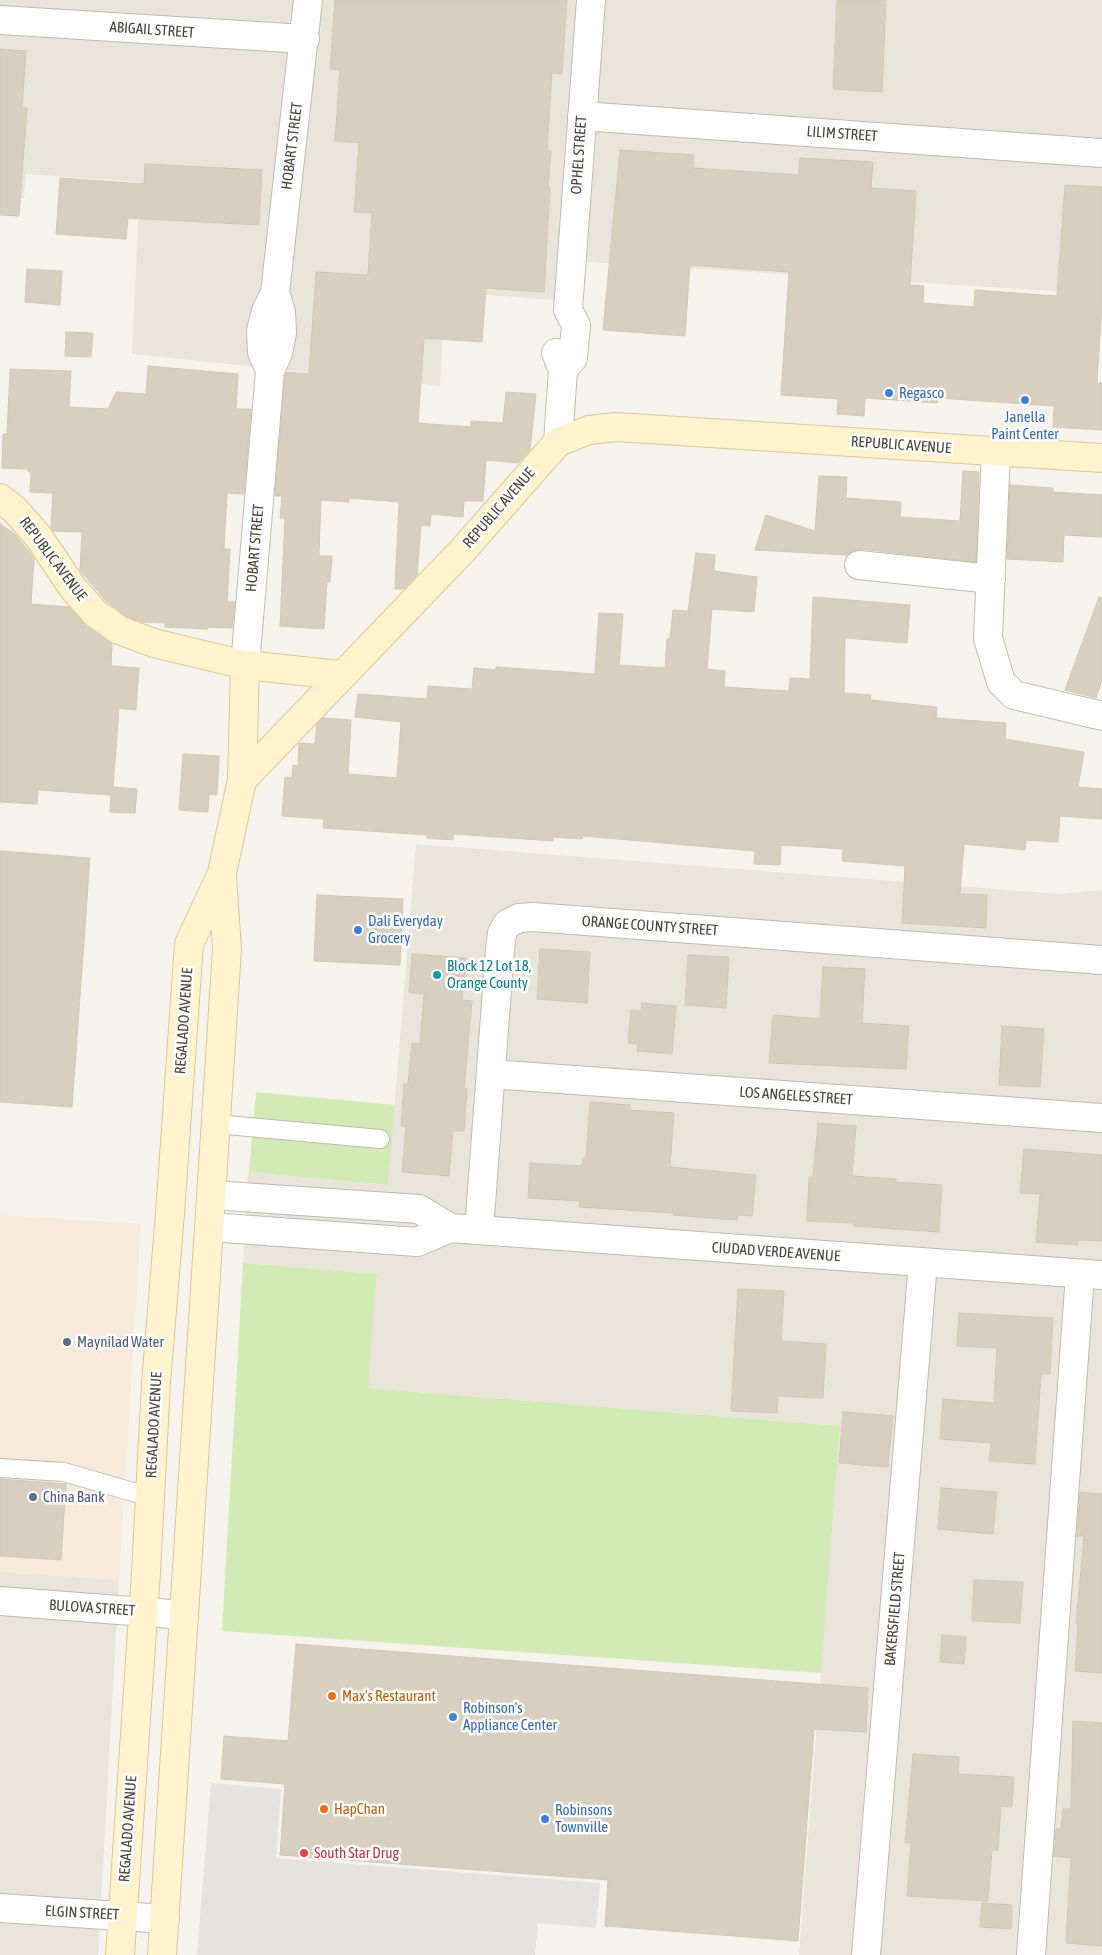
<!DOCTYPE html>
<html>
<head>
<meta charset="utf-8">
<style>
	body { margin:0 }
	canvas { display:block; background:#f6f3ec }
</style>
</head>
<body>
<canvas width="1102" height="1955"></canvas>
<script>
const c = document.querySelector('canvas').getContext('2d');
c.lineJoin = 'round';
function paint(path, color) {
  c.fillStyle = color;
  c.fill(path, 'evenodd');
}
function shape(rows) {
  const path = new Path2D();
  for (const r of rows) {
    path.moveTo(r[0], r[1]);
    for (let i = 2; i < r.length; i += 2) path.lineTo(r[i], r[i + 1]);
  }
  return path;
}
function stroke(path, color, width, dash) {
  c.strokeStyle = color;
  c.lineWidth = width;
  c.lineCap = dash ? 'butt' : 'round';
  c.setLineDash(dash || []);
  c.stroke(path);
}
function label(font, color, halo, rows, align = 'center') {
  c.font = font + ' "Asap Condensed",sans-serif';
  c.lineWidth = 5;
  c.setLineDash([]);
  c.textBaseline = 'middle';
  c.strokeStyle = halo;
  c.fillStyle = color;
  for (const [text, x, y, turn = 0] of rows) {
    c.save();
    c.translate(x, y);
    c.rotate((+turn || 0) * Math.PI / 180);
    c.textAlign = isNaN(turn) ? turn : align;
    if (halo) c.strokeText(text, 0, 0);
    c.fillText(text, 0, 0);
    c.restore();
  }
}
const residential = shape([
	[0,0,1102,0,1102,294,559,260,556,300,445,292,440,386,132,354,140,182,26,174,24,198,0,196],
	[416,844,1060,894,1102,890,1102,1955,799,1955,840,1426,367,1388,377,1274,243,1263,248,1172,388,1185],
	[0,1572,119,1580,98,1955,0,1955]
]);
const commercial = shape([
	[0,1215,141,1224,119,1580,0,1572]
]);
const green = shape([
	[256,1092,395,1105,388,1185,249,1172],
	[243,1263,377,1274,368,1388,840,1426,821,1673,222,1631]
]);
const parking = shape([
	[211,1783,281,1789,276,1858,600,1883,596,1928,538,1923,535,1955,197,1955]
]);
const building = shape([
	[335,0,567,0,562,74,552,73,547,151,551,151,548,188,550,188,544,292,486,288,482,342,424,338,418,423,471,427,471,421,503,423,506,392,536,394,530,450,518,463,486,460,483,501,464,501,463,517,431,514,430,526,421,525,417,575,404,589,395,589,399,502,349,498,349,502,321,500,319,556,332,556,330,582,327,582,324,629,280,626,285,518,280,518,282,496,275,496,285,375,287,372,309,374,316,272,368,275,372,213,354,212,359,143,335,141,340,70,330,69,335,0],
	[837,0,886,0,882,92,833,89,837,0],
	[0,49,26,51,22,107,27,108,19,216,0,215,0,49],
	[620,150,694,155,693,168,799,175,800,158,873,162,871,188,916,191,910,285,924,286,923,303,974,307,975,290,1057,296,1065,185,1102,187,1102,302,1097,383,1102,383,1102,430,1053,427,1054,406,938,398,937,403,865,398,864,416,837,414,838,399,781,395,789,272,690,265,685,336,603,330,620,150],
	[145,164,262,170,259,225,128,218,126,239,56,234,60,178,144,184,145,164],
	[27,269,62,271,60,305,25,302,27,269],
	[66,332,93,333,91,357,65,356,66,332],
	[148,366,238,374,236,409,251,409,244,494,227,493,224,549,230,549,227,602,235,602,232,628,208,627,208,629,165,627,165,623,142,622,126,616,106,601,80,570,82,532,53,531,51,527,53,493,30,492,31,472,28,472,28,469,2,468,3,434,7,434,10,369,71,371,69,407,108,409,116,392,146,394,148,366],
	[963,471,979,472,976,562,861,549,853,551,847,555,755,550,766,515,815,531,819,476,847,477,846,498,901,502,900,517,960,521,963,471],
	[1010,485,1053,488,1053,492,1102,495,1102,537,1064,535,1063,562,1007,559,1010,485],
	[0,524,15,534,34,558,31,604,69,607,86,626,112,644,111,666,139,668,136,710,119,708,113,787,137,789,135,813,110,812,111,795,38,790,37,804,0,802,0,524],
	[696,553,715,555,714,571,757,577,754,612,712,609,707,669,725,671,724,687,789,691,790,678,810,679,813,597,910,605,907,643,845,638,844,693,871,695,870,700,937,707,936,718,1006,723,1005,739,1084,752,1078,787,1102,789,1102,819,1060,816,1058,842,1026,840,1025,850,964,844,960,894,987,895,986,928,902,923,905,866,842,861,843,849,781,845,780,865,754,864,755,851,583,836,582,839,553,837,553,841,454,834,453,840,427,838,427,835,323,828,324,819,282,816,285,777,292,778,293,765,298,766,299,743,315,744,317,724,323,718,351,720,348,774,397,778,401,722,355,717,358,694,427,699,428,686,472,689,474,668,496,670,496,667,595,674,599,613,623,614,619,665,665,668,667,639,670,639,673,610,688,611,696,553],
	[1099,597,1102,598,1102,680,1096,698,1065,690,1099,597],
	[183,754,219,756,217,795,209,794,208,812,179,810,183,754],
	[0,851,90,858,72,1107,0,1102,0,851],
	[317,895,403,899,400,965,314,961,317,895],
	[540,949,590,952,587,1003,537,999,540,949],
	[412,954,466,958,462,1000,472,1001,464,1089,467,1089,464,1131,453,1131,449,1176,402,1172,406,1127,401,1126,404,1084,408,1084,412,1043,420,1044,424,994,409,992,412,954],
	[688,955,729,957,726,1008,685,1005,688,955],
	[823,967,865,969,862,1023,909,1026,906,1069,769,1063,773,1015,820,1019,823,967],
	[642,1003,676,1006,672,1054,637,1051,638,1044,628,1043,631,1010,641,1011,642,1003],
	[1002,1026,1044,1029,1040,1087,999,1085,1002,1026],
	[590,1102,630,1105,630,1110,674,1113,670,1167,756,1175,752,1216,738,1215,737,1220,673,1215,673,1213,579,1207,580,1201,528,1198,530,1163,582,1166,583,1158,586,1158,590,1102],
	[818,1123,856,1126,852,1176,896,1179,896,1182,942,1185,939,1232,853,1226,854,1223,807,1221,809,1177,813,1177,818,1123],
	[1024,1149,1102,1155,1102,1241,1078,1240,1078,1245,1036,1242,1040,1194,1020,1193,1024,1149],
	[738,1289,784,1291,781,1341,826,1344,823,1398,778,1396,777,1413,731,1411,738,1289],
	[959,1313,1053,1318,1050,1374,1041,1374,1035,1464,989,1461,991,1443,940,1439,943,1399,994,1403,997,1348,957,1346,959,1313],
	[843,1412,893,1416,888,1467,839,1463,843,1412],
	[0,1479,66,1484,61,1560,0,1556,0,1479],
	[941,1488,997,1492,993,1534,938,1529,941,1488],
	[1080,1492,1102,1494,1102,1673,1075,1671,1078,1624,1076,1624,1084,1536,1077,1536,1080,1492],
	[974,1580,1023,1582,1020,1623,972,1621,974,1580],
	[942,1635,966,1637,964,1664,940,1662,942,1635],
	[296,1644,868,1688,866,1732,814,1729,798,1941,605,1926,608,1880,280,1855,285,1784,221,1779,224,1736,288,1741,296,1644],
	[1073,1721,1102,1723,1102,1946,1066,1943,1071,1858,1054,1856,1056,1829,1061,1829,1063,1809,1071,1809,1073,1721],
	[913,1754,959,1757,958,1774,1014,1777,1012,1807,1001,1806,998,1850,992,1850,988,1901,907,1896,911,1843,905,1843,913,1754],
	[982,1903,1012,1905,1011,1929,980,1927,982,1903]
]);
const service = shape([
	[216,1124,380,1139],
	[0,1468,64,1472,150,1497]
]);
const minor = shape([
	[0,20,305,39],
	[582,116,1102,153],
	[556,353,563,370,558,442],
	[563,370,573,358,576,325,568,310,591,0],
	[270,371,262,352,261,331,266,311,275,293,308,0],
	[996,451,988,638,1001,682,1014,695,1102,716],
	[859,565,991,579],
	[245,665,270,371,278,353,282,333,281,312,275,293],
	[491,1074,1102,1118],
	[212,1195,419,1209,450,1228],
	[210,1227,417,1242,450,1228,1102,1275],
	[479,1230,500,949,502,933,507,924,519,918,533,917,1102,960],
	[0,1601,184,1615],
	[0,1908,165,1919],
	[866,1955,923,1262],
	[1031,1955,1080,1274]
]);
const secondary = shape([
	[0,498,15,510,38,536,73,588,95,613,119,630,154,643,245,665,340,675],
	[242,780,463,550,558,442,589,430,616,427,1102,458],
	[120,1955,146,1572,156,1383,170,1213,189,944,222,873,242,780,245,665],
	[162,1955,227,949,222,876]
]);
const markers = [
	[889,393,5,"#3f7fe0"],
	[1025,400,5,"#3f7fe0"],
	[358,930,5,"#3f7fe0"],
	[437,975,5,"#0f9aa8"],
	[67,1342,5,"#5c6f8a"],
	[33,1497,5,"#5c6f8a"],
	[332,1696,5,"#e8710a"],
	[453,1717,5,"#3f7fe0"],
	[324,1809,5,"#e8710a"],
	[545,1819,5,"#3f7fe0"],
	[304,1853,5,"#e0444e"]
];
const streetNames = [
	["ABIGAIL STREET",152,30,4],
	["LILIM STREET",842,134,4],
	["HOBART STREET",292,146,-83],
	["OPHEL STREET",579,155,-86],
	["REPUBLIC AVENUE",901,445,4],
	["REPUBLIC AVENUE",499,508,-49],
	["HOBART STREET",255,548,-85],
	["REPUBLIC AVENUE",53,559,53],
	["ORANGE COUNTY STREET",650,926,4],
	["REGALADO AVENUE",184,1021,-86],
	["LOS ANGELES STREET",796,1096,4],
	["CIUDAD VERDE AVENUE",776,1252,4],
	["REGALADO AVENUE",154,1425,-87],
	["BULOVA STREET",92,1608,4],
	["BAKERSFIELD STREET",895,1609,-85],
	["REGALADO AVENUE",128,1829,-86],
	["ELGIN STREET",82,1913,3]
];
const shopNames = [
	["Regasco",899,393],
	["Janella",1025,417,"center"],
	["Paint Center",1025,434,"center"],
	["Dali Everyday",368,921],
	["Grocery",368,938],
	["Robinson's",463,1708],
	["Appliance Center",463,1725],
	["Robinsons",555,1810],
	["Townville",555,1827]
];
const cultureNames = [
	["Block 12 Lot 18,",447,966],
	["Orange County",447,983]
];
const serviceNames = [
	["Maynilad Water",77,1342],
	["China Bank",43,1497]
];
const foodNames = [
	["Max's Restaurant",342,1696],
	["HapChan",334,1809]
];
const healthNames = [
	["South Star Drug",314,1853]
];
paint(residential, '#eae5da');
paint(commercial, '#f7ead8');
paint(green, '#d2eab5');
paint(parking, '#e5e3e0');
paint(building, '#d8cfc1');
stroke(building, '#d3c7b4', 1);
stroke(service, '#c2bbae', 20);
stroke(minor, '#c2bbae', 30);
stroke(secondary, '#d6c79b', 30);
stroke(service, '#fff', 18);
stroke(minor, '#fff', 28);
stroke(secondary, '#fff3cd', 28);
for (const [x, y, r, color] of markers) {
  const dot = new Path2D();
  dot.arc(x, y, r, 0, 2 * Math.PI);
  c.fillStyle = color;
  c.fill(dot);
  stroke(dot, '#fff', 2);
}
label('15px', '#4b4439', '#fff', streetNames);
label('15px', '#366cbe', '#fff', shopNames, 'left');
label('15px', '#0d838f', '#fff', cultureNames, 'left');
label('15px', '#4e5e75', '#fff', serviceNames, 'left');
label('15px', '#c56008', '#fff', foodNames, 'left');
label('15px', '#be3a42', '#fff', healthNames, 'left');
</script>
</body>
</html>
